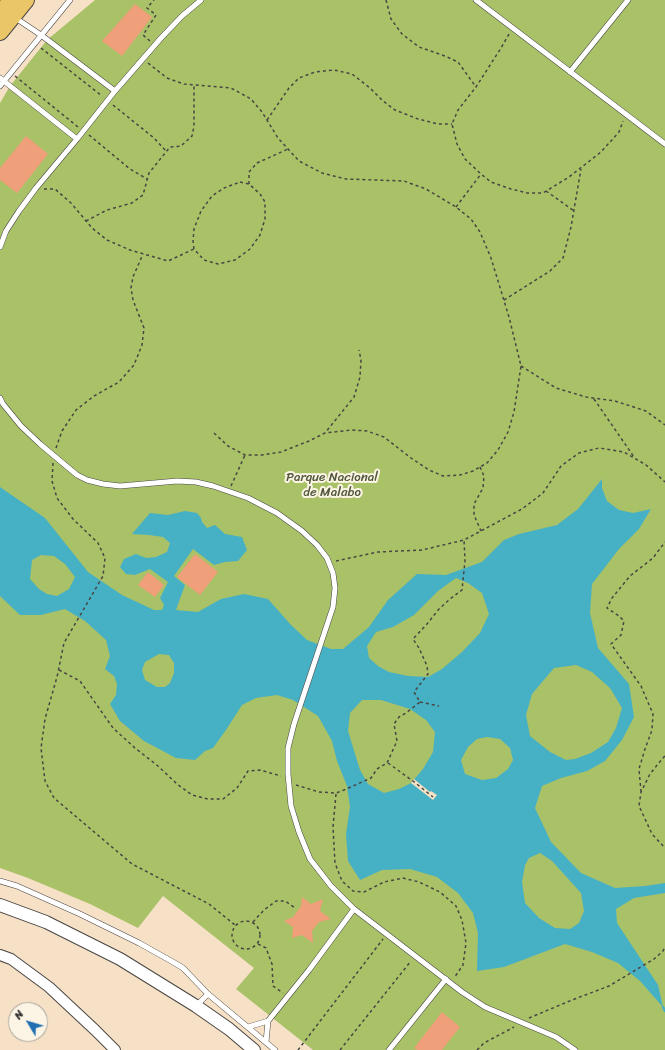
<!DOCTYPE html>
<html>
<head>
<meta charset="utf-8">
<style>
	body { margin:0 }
	#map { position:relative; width:665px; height:1050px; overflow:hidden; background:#f6e1c7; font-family:Sriracha,sans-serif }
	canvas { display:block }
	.north { position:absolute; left:8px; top:1002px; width:40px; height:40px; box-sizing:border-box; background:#fcf5e5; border:1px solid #a8a49b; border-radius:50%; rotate:308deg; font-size:11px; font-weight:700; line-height:16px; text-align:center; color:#2b2b2b }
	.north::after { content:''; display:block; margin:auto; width:14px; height:18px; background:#1f6fb2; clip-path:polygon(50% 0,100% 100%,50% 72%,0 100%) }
</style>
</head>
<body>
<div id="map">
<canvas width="665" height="1050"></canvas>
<div class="north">N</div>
</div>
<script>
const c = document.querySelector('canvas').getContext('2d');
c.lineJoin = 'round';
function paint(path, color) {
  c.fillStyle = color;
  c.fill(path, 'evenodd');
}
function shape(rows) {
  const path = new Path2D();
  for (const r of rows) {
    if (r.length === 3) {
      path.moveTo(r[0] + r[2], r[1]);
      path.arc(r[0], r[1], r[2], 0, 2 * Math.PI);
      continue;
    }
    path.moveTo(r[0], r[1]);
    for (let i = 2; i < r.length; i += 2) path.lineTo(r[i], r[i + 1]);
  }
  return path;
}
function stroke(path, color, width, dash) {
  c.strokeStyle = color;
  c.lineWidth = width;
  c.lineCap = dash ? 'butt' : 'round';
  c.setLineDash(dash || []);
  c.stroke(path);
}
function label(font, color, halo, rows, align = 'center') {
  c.font = font + ' Sriracha,sans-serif';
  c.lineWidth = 4;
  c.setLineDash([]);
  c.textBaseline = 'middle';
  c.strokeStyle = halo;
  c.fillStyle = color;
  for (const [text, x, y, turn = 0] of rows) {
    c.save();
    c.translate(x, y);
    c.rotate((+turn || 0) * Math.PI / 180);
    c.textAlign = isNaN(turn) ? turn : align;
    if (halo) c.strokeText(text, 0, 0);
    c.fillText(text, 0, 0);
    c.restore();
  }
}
const green = shape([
	[95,0,665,0,665,1050,313,1050,236,989,254,968,163,896,138,928,90,904,28,878,0,868,0,103,10,86,47,40]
]);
const water = shape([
	[602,479,602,488,607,501,619,510,633,513,651,509,639,529,619,549,592,584,590,613,598,648,629,684,634,717,622,740,605,761,587,771,561,778,542,786,535,808,551,842,581,873,615,888,645,886,665,883,665,893,634,898,616,909,617,923,658,985,663,1007,640,981,618,963,592,952,565,944,504,967,477,971,478,933,473,913,458,893,437,877,410,869,382,870,360,880,348,861,346,834,350,807,347,786,337,761,332,741,318,716,293,700,277,695,256,698,242,705,226,730,213,748,205,751,195,760,176,758,144,741,120,721,110,704,116,695,117,684,114,676,105,669,110,656,106,640,85,621,65,609,41,615,20,615,0,596,0,487,45,518,88,572,122,595,154,610,162,610,164,605,160,598,168,582,150,569,135,575,126,574,120,567,124,559,136,554,146,558,156,557,167,552,170,543,163,537,149,535,132,534,150,513,168,515,185,511,197,513,201,518,202,522,207,528,215,525,225,534,242,537,247,550,238,561,225,562,214,565,193,549,174,576,185,585,176,610,198,612,221,599,244,594,268,599,291,625,307,640,331,649,343,649,369,627,388,600,417,574,446,575,482,562,504,540,519,534,557,525,578,509],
	[41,555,54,556,65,564,75,577,69,589,57,596,47,594,39,589,30,579,32,560],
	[456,578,468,583,482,593,489,614,480,633,462,652,442,669,428,677,408,676,389,672,378,666,369,658,367,646,376,632,393,627,414,615,438,591],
	[159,654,169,655,174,663,174,673,170,683,165,687,157,687,145,680,142,670,145,662],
	[576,665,592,672,610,688,622,708,616,728,608,742,591,753,575,759,566,760,550,752,530,736,526,715,532,694,554,668],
	[362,700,381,700,410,709,426,720,435,732,433,752,423,769,411,783,399,789,384,793,368,784,360,770,348,731,350,713],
	[487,737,500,739,510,748,513,760,508,769,496,778,482,780,465,774,461,760,468,747,477,739],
	[540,853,552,861,581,893,584,911,579,923,570,929,555,928,539,918,525,903,522,882,525,865,529,858]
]);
const pier = shape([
	[414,779,430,792,431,791,437,795,433,800,411,783]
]);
const stream = shape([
	[663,1007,665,1011]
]);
const building = shape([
	[135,4,152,17,122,56,102,41],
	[26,136,48,154,17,193,0,180,0,168],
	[195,554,218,572,200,595,177,577],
	[148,572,164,585,155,597,138,585],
	[302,897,311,904,323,899,320,911,331,919,319,922,312,931,313,943,302,935,292,938,293,927,284,921,293,917,301,906],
	[442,1012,460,1027,442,1050,417,1050,414,1048]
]);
const path = shape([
	[386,0,391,19,402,34,419,47,445,56,458,62,476,87],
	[509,34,501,48,476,87,458,110,452,124,457,144,465,159,481,174,491,182,511,189,527,193,543,193,569,177,601,152,619,132,623,121],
	[150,41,143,35,156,15,147,8,154,0],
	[41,48,102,96],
	[148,63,167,78,184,84,231,88,251,99,262,112,278,138,299,161,322,173,346,179,404,181,426,189,456,207,471,219,480,232,491,258,509,317,521,366,514,412,508,432,498,450,487,463,473,471,460,475,443,476,429,470,411,458,384,437,367,431,352,430,325,433],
	[15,76,78,127],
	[113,105,154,138,166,151],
	[267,120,289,88,299,78,315,72,334,70,352,74,370,88,383,101,395,110,418,119,438,124,452,124],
	[89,135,130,169,147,179],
	[240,182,249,184,260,194,265,202,265,219,260,235,250,249,235,260,218,264,204,260,194,249,193,241,194,229,201,211,212,196,224,188,240,182],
	[249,184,249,172,257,163,288,149],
	[44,189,55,189,71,203,92,228,107,240,130,250,168,261,194,249],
	[546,191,574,211],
	[456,207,481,174],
	[86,221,107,210,132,203,143,195,149,173,170,147,181,146,192,136,194,126,194,85],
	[504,300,550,271,563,258,571,227,581,169],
	[521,366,556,388,586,397,615,401,646,411,665,425],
	[594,399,634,457],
	[214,433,228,446,245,455,262,455,281,452,309,441,325,433,354,397,360,377,361,360,359,350],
	[56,448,62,431,76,410,94,396,119,382,134,365,142,345,144,328,133,300,131,288,133,277,143,254],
	[53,463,52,481,57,498,73,519,98,543,105,558,103,576,64,643,57,677,45,719,41,748,45,781,54,798,132,864,209,904,235,925],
	[480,467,484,476,483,488,474,504,474,515,481,531],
	[231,486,245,455],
	[336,561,378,552,422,550,464,540,522,509,543,493,561,466,579,453,599,448,624,452,646,465,665,482],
	[59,670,80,681,113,728,135,748,158,766,177,784,192,795,208,799,223,799,237,788,248,771,260,770,281,776],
	[420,702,439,706],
	[665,756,662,759,650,774,641,792,639,806,652,834,665,848],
	[388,763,413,781,433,797],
	[296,785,319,792,336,793,344,790,371,778,377,769,387,763,397,741,394,724,399,717,406,713,420,702,414,692,428,674,427,666,419,648,413,639,427,624,439,609,450,599,462,590,465,561,464,540],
	[641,792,639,769,645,749,652,730,653,714,641,686,611,644,621,635,624,621,619,616,607,608,612,598,630,576,653,558,665,542],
	[336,794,333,827,335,863,342,881,353,891,364,892,384,882,403,878,419,882,440,892,456,906,462,920,466,943,463,965,454,978],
	[246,935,14],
	[253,922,264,910,276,901,285,901,295,908],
	[258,944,266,948,272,964,273,986,283,993],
	[529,1018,572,1000,609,986,654,959,663,951,665,947],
	[298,1050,383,939],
	[340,1050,411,961],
	[477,1050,484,1043,514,1027]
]);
const service = shape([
	[476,0,665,144],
	[14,17,41,35,115,91],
	[570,72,628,0],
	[0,78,77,139],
	[0,86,70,0],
	[0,247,6,231,19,211,36,188,77,139,115,91,161,38,182,16,201,0],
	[0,398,3,404,21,426,40,444,77,475,87,480,103,484,120,486,177,481,196,482,213,486,248,498,277,513,302,531,317,545,327,558,333,573,335,588,333,607,294,724,288,748,288,774,291,806,299,832,310,859,331,886,354,909,462,992,485,1007,556,1037,575,1050],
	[0,881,17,886,80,914,139,943,173,962,183,968,208,994,275,1050],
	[196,1006,208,994],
	[248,1027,268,1021,309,970,354,909],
	[266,1042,268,1021],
	[389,1050,446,979]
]);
const minor = shape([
	[0,955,11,959,49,987,95,1030,115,1050]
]);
const tertiary = shape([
	[0,905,46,922,120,959,196,1006,229,1029,254,1050]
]);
const primary = shape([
	[0,14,11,0],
	[0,32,26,0]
]);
const parkNames = [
	["Parque Nacional",332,478],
	["de Malabo",332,493]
];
paint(green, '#a9c268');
paint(water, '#46b0c4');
paint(pier, '#f6e1c7');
stroke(stream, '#46b0c4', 2.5);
paint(building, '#ef9f79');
stroke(service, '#494642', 6);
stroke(minor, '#494642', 12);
stroke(tertiary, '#494642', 14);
stroke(primary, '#494642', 18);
stroke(path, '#494642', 1.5, [3, 3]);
stroke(service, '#fff', 5);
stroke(minor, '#fff', 10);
stroke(tertiary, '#fff', 12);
stroke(primary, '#ebc669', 16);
label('13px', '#51583d', '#fcf5e5', parkNames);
</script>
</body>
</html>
